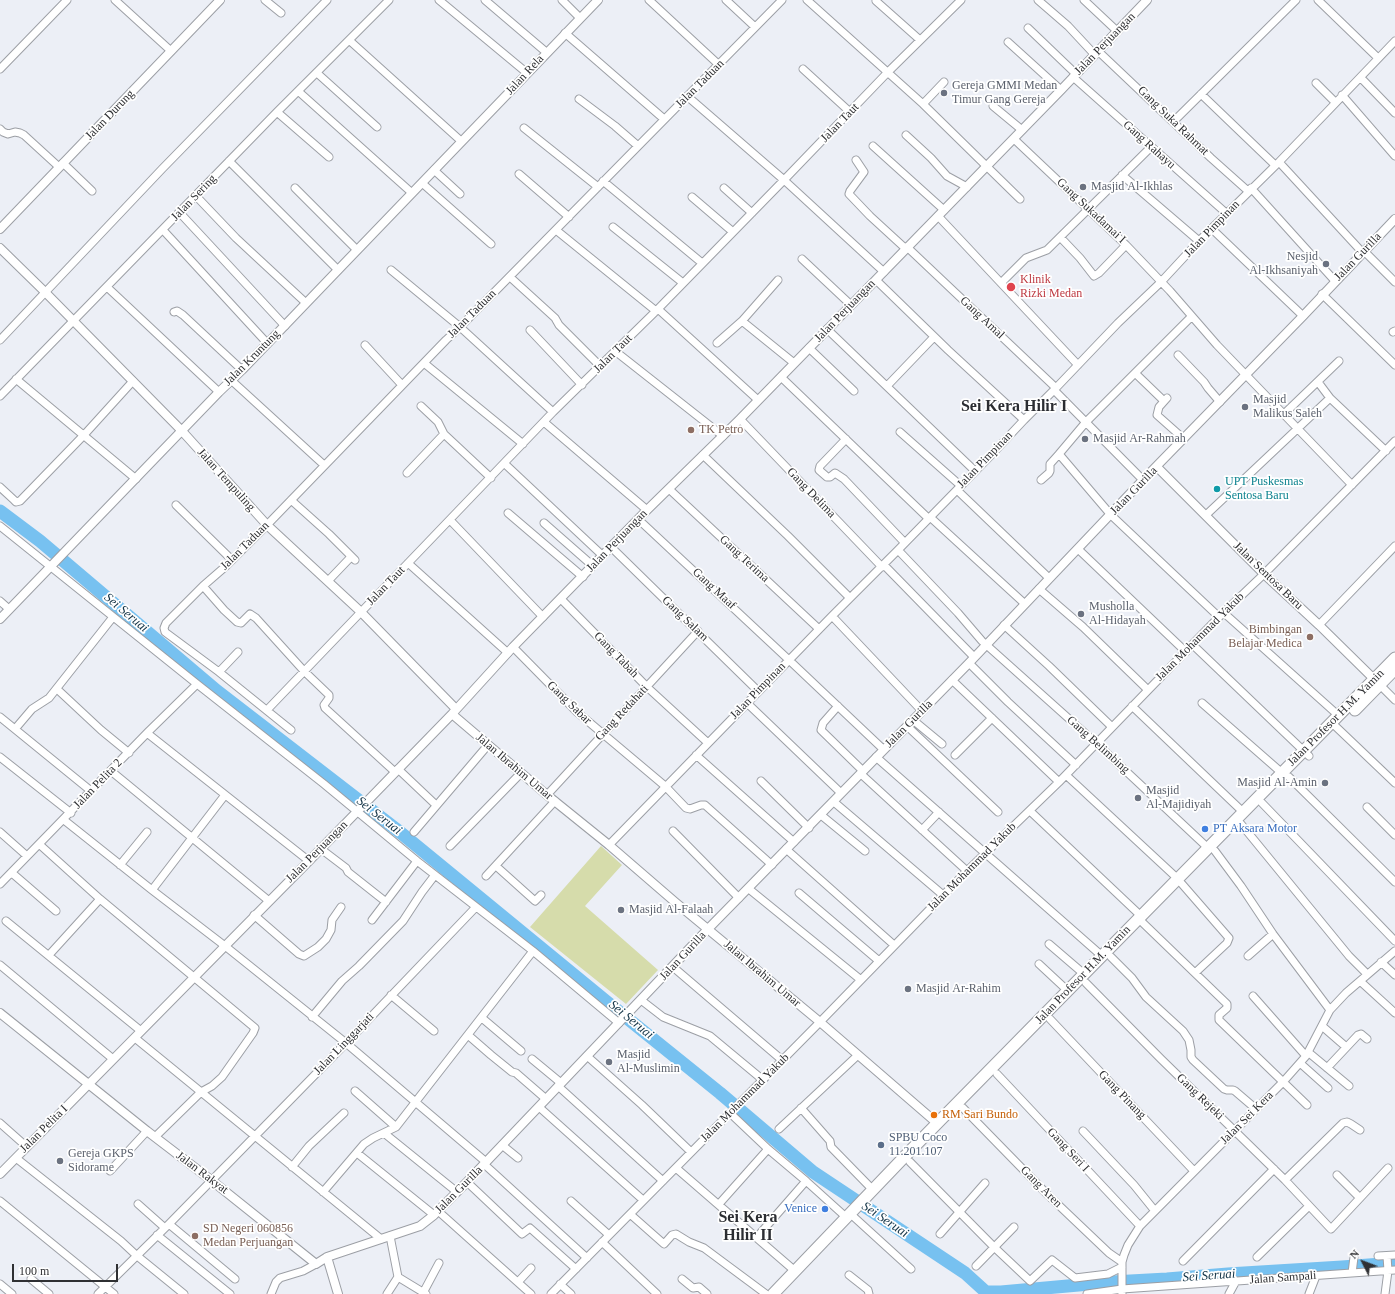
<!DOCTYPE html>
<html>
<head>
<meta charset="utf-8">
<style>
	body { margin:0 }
	#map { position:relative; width:1395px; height:1294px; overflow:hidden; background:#eceff6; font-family:"Times New Roman",serif }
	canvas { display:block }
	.north { position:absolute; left:1343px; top:1242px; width:40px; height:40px; -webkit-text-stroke:3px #fff; paint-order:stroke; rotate:312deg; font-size:11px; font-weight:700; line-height:16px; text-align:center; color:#2f3033 }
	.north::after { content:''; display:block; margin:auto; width:14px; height:18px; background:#2f3033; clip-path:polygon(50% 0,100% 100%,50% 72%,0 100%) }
	.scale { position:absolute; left:12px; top:1264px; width:106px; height:18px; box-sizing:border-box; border:2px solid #2f3033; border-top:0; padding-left:5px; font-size:12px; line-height:14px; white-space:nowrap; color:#2f3033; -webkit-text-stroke:3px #fff; paint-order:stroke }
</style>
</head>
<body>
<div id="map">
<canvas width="1395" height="1294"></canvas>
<div class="north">N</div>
<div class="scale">100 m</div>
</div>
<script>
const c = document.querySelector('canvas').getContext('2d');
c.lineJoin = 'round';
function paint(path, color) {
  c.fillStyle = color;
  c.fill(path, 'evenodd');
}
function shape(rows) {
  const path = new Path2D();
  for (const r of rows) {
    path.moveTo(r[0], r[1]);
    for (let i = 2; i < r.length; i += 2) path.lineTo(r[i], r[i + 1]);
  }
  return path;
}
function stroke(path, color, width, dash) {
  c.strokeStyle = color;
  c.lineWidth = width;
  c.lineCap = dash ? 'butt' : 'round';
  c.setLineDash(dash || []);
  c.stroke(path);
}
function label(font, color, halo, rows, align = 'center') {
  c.font = font + ' "Times New Roman",serif';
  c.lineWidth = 3.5;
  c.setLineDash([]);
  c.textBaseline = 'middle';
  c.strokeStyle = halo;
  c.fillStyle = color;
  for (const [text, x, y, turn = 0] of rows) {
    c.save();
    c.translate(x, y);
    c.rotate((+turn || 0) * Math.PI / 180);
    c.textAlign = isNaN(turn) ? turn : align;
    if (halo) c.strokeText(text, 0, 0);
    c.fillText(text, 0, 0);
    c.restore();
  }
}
const green = shape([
	[601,846,622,865,585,906,658,970,626,1004,530,927]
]);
const river = shape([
	[0,511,40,541,217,691,401,833,607,1002,720,1093,813,1172,965,1273,986,1292,1001,1292,1112,1282,1167,1279,1228,1274,1342,1267,1395,1263]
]);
const minor = shape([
	[115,0,171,51],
	[265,0,281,13],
	[439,0,527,73],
	[485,0,546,52],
	[562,0,580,18],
	[649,0,718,64],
	[726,0,755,27],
	[807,0,923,104,1020,199],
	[1038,0,1068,26,1095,55],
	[1084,0,1117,31],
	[1318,0,1378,58],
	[876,1,920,40],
	[1028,28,1076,74],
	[565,33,664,119],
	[349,40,461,141],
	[1008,42,1061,90],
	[1098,51,1211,158,1248,191],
	[0,69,67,0],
	[803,69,850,112],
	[317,73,377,127],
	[1073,77,1226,213],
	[1361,78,1395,113],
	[1316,83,1335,102],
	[298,91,412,193],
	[1201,94,1275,165],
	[1342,95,1395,156],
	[687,96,784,180,884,272],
	[579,99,615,126,638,146],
	[923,104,944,82],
	[993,106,1022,130],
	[277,112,329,157],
	[1173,122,1296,0],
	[524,128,598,187],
	[0,129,3,132,8,134,15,132,20,133,24,135,59,167],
	[906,135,931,158,947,176,967,187],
	[1014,139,1126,245,1170,291,1217,345,1352,485],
	[873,146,944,210],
	[856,160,864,172,850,191,849,194,870,216,906,249],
	[229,161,338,270],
	[1279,162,1362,252],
	[63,163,92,191],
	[434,170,460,194],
	[519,174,569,217],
	[1122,175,1199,241],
	[603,181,702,263],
	[422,183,491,244],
	[295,188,357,250],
	[724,188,752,213],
	[1251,188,1335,281],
	[196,196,236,238,306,303],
	[692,197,733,232],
	[180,213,285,326],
	[938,216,1078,365],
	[613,227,683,283],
	[1212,229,1303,316],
	[163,230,267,343],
	[556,230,656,311],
	[1060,237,1080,258,1094,276,1099,273,1126,245],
	[907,247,1056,388],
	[1364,251,1395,282],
	[802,259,851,305],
	[391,270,460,327,553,412],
	[510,277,555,318,559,325,600,366],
	[778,280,742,321,794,363],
	[876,280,948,350,1024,420],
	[1001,283,1026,258,1047,250,1151,147],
	[107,287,219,392],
	[1322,294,1395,365],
	[658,309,758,400],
	[174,312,177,311,183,315,242,370],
	[1191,317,1086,422,1059,454,1111,515,1219,617],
	[827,329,975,471],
	[530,330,582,385],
	[1393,332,1395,331],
	[0,340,162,169,327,0],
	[717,343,742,321],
	[365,345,402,385],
	[809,348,854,391],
	[615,351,723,436],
	[1178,355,1204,382,1208,388,1220,402],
	[424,363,523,444],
	[1135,373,1164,401],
	[781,377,928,518],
	[16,379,136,479],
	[231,380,324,465],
	[887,386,934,337],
	[1054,390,1143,480],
	[0,396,277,112,389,0],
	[1167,398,1159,407,1157,415,1184,439],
	[1330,398,1386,451],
	[421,406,438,422,444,434,491,478],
	[1284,414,1339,361],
	[740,419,882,567],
	[544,422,647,510],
	[900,432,961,486],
	[846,439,820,466,819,470,827,477,830,477,835,473,844,479,905,543],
	[703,455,788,536,850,598],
	[505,464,603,556],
	[407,473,444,434],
	[1041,480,1049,473,1050,471,1050,464,1059,454],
	[0,487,14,500,16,502,20,501,84,435,133,381],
	[669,489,819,629],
	[957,490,1049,578],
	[291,500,329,534,355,560],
	[176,505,232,560],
	[508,513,583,577],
	[1206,515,1330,398,1318,382],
	[930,517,1025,604],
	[638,519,789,660,883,749],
	[450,520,543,617],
	[544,523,593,566],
	[0,526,197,684,324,784,417,861,533,951,619,1023],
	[611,547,758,691],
	[1078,549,1186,652],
	[898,550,958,613,982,641,1096,743,1208,848],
	[408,563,508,653],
	[884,565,974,657],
	[328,581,349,559],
	[203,586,224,610,237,622,241,623,250,614,256,618,304,671,329,695,329,698,324,705,325,708,395,772],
	[1039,589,1083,627,1148,690],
	[561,599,647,687,708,743],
	[0,601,9,609],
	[1224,613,1339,716],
	[832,616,922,711],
	[1004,625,1049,666,1112,727],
	[1319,625,1395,546],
	[1193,645,1309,756],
	[513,647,577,712,665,786,686,808,690,809,701,805,705,805,772,865],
	[969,663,1008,702,1076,765],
	[219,672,238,652],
	[952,680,1059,782],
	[1380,685,1395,700],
	[57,689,101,730,129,753],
	[747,703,841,793],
	[1202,703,1282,773],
	[838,706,823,723,821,730,863,771],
	[1132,706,1243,812],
	[267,710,553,412,658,309,784,180,888,72,961,0],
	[0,717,91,791],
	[913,720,942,744],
	[1332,723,1395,783],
	[907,726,998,812],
	[15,729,32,709,49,698,113,617],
	[291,730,219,672,165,632,164,628,166,623,203,586,226,566,267,525,446,340,460,327,782,0],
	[147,733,309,861],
	[696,755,794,842],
	[955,755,992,718],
	[0,757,71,813],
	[876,757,1102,956],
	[398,769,436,805],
	[111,771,269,901],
	[861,774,967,871],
	[1066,775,1178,879],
	[1289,777,1395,882],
	[761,781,809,828],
	[547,795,698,631],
	[834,802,943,895],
	[1262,803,1395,941],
	[1367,807,1395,835],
	[1030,811,1141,916],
	[821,815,865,851],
	[64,820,152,890,225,946,346,1043,486,1162],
	[1241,824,1349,956,1367,974],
	[922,830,939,812],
	[673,831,739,898],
	[0,832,27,856],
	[414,832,488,745],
	[39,844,100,899,255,1028,253,1033,222,1077,212,1086,201,1092,155,1137],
	[609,845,832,616,898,550,991,455,1024,420,1054,390,1118,323,1161,282,1199,241,1279,162,1395,41],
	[450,846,521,773],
	[321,849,346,868,348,872,386,902],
	[786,849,894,945],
	[1215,851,1241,886,1273,934,1330,1010],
	[120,865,147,832],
	[496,866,535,901,541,895],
	[12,873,56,911],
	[486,876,555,801],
	[0,884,149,731,197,684],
	[1182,884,1229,938,1227,943,1195,973],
	[749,889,861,980],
	[152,890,225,795],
	[799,893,879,961],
	[254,915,299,954,304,956,318,947,326,939,331,930,332,920,341,907],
	[372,920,417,861],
	[6,921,141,1031],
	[1143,923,1227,1004,1227,1008,1219,1015,1219,1020,1307,1105],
	[1049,944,1084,974],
	[49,955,100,899],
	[1248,956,1273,934],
	[1111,957,1132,978,1146,997,1183,1031,1189,1040,1191,1050,1191,1057,1193,1060,1224,1089,1227,1090,1233,1090,1235,1091,1256,1109],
	[1381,962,1395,975],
	[1039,964,1068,991],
	[0,965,113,1059],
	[673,967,782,1060],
	[1360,981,1395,1013],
	[1086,983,1161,1059,1285,1180,1331,1229,1388,1168],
	[391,995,434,1031],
	[1253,996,1306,1056],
	[641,1000,663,1017,710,1036,763,1080],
	[312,1017,342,981,359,966,403,921,422,892,435,875],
	[482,1018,521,1051],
	[1050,1019,1194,1171],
	[1322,1026,1345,1046],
	[468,1035,491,1055,512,1072,516,1073,546,1099],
	[135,1038,381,1239],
	[1308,1052,1349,1086],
	[587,1056,642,1105,691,1152],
	[532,1059,561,1083],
	[1300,1063,1328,1088],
	[1327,1068,1358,1035,1361,1034,1367,1039],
	[997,1074,1140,1226],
	[558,1086,663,1181],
	[355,1091,396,1127],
	[539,1107,643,1200],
	[801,1108,830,1141,831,1147,873,1190],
	[963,1108,1048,1195,1109,1253,1122,1262],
	[730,1113,768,1149,806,1181,847,1218],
	[0,1123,27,1147],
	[779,1129,858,1055],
	[1083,1131,1134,1185,1155,1211],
	[384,1133,457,1192],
	[502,1145,518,1158],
	[357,1153,434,1215],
	[16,1158,121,1241,136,1255,184,1294],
	[910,1162,994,1247,1030,1281,1052,1260,1075,1278,1108,1274,1122,1267],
	[484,1164,587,1258],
	[292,1167,309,1146,344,1113],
	[676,1168,795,1271],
	[110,1171,147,1131],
	[1337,1175,1360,1198],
	[1285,1180,1343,1123,1347,1122,1351,1124,1360,1130],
	[467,1182,522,1234,530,1228,576,1269],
	[323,1192,364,1144,373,1138,396,1127,533,951],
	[0,1201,114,1294],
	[571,1201,609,1235],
	[138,1204,165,1228],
	[719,1204,768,1149],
	[438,1211,531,1294],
	[630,1214,664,1244,672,1235,676,1234,689,1242,704,1248,766,1294],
	[855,1218,911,1269],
	[169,1224,235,1279],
	[940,1234,985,1183],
	[157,1235,230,1294],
	[757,1237,806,1181],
	[602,1242,657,1294],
	[1378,1256,1395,1255],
	[1257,1257,1309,1206],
	[1183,1261,1274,1169],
	[976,1266,1014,1227],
	[1352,1273,1354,1257],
	[849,1275,868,1290,869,1294],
	[398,1277,426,1294],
	[31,1279,49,1294],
	[682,1279,693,1288,699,1287,707,1294],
	[518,1282,531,1268],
	[0,1284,12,1294],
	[560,1284,571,1294],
	[423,1293,439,1263],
	[98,1294,169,1224,346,1043,476,907],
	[271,1294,276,1282,280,1278,303,1271,316,1264],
	[387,1294,398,1277,390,1236],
	[551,1294,820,1022,967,871,1059,782,1219,617,1264,574,1395,441],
	[1087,1294,1122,1289,1395,1270],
	[1122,1294,1122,1262,1124,1255,1128,1245,1140,1226,1283,1082,1306,1056,1330,1010,1346,993,1395,951],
	[1229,1294,1236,1281],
	[1309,1294,1316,1276],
	[1385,1294,1388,1271,1387,1256]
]);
const tertiary = shape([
	[0,229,220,0],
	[0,248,45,292,182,431,267,525,361,612,456,709],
	[1157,467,1264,574,1319,625,1378,683],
	[0,619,219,392,242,370,338,270,598,0],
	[452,714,547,795,609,845,675,902,820,1022,938,1124],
	[0,1013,147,1131,211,1180,316,1264,327,1257,420,1226,434,1215,467,1182,708,929,969,663,1143,480,1303,316,1395,219],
	[0,1174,309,861,452,714,513,647,647,510,740,419,1061,90,1147,0],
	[327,1257,338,1294]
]);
const primary = shape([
	[1355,710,1395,669],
	[773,1294,910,1151,1395,658]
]);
const markers = [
	[944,93,4,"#6b7280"],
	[1083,187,4,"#6b7280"],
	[1326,264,4,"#6b7280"],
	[1011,287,5,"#e0444e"],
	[1245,407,4,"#6b7280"],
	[691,430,4,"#8d6e63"],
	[1085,439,4,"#6b7280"],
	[1217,489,4,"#0f9aa8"],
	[1081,614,4,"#6b7280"],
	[1310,637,4,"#8d6e63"],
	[1325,783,4,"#6b7280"],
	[1138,798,4,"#6b7280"],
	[1205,829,4,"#3f7fe0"],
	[621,910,4,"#6b7280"],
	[908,989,4,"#6b7280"],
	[609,1062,4,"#6b7280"],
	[934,1115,4,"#e8710a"],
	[881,1145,4,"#5c6f8a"],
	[60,1161,4,"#6b7280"],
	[825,1209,4,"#3f7fe0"],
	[195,1236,4,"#8d6e63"]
];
const streetNames = [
	["Jalan Perjuangan",1105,44,-46],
	["Jalan Rela",525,75,-47],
	["Jalan Taduan",700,84,-45],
	["Jalan Durung",110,115,-46],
	["Gang Suka Rahmat",1173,121,44],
	["Jalan Taut",840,123,-46],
	["Gang Rahayu",1149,145,42],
	["Jalan Sering",194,198,-46],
	["Gang Sukadamai I",1091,211,43],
	["Jalan Pimpinan",1212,229,-46],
	["Jalan Gurilla",1358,257,-46],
	["Jalan Perjuangan",845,311,-46],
	["Jalan Taduan",472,314,-45],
	["Gang Amal",982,318,43],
	["Jalan Taut",613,354,-45],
	["Jalan Kruntung",252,358,-45],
	["Jalan Pimpinan",985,460,-46],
	["Jalan Tempuling",226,480,48],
	["Jalan Gurilla",1134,491,-46],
	["Gang Delima",811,493,46],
	["Jalan Perjuangan",617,541,-46],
	["Jalan Taduan",245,546,-45],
	["Gang Terima",744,559,43],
	["Jalan Sentosa Baru",1268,576,44],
	["Jalan Taut",386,586,-46],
	["Gang Maaf",714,589,43],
	["Gang Salam",685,619,44],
	["Jalan Mohammad Yakub",1200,637,-45],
	["Gang Tabah",616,655,46],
	["Jalan Pimpinan",758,691,-46],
	["Gang Sabar",569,703,44],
	["Gang Redahati",622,713,-47],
	["Jalan Profesor H.M. Yamin",1336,718,-45],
	["Jalan Gurilla",909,724,-45],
	["Gang Belimbing",1098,745,42],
	["Jalan Ibrahim Umar",514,767,40],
	["Jalan Pelita 2",98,784,-46],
	["Jalan Perjuangan",317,852,-45],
	["Jalan Mohammad Yakub",972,867,-45],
	["Jalan Gurilla",683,956,-47],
	["Jalan Ibrahim Umar",762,974,40],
	["Jalan Profesor H.M. Yamin",1083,975,-46],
	["Jalan Linggarjati",344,1044,-46],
	["Gang Pinang",1122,1095,46],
	["Gang Rejeki",1200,1097,44],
	["Jalan Mohammad Yakub",745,1098,-45],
	["Jalan Sei Kera",1247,1118,-45],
	["Jalan Pelita I",44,1129,-45],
	["Gang Seri I",1068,1150,47],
	["Jalan Rakyat",202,1173,37],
	["Gang Aren",1041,1187,45],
	["Jalan Gurilla",459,1190,-45],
	["Jalan Sampali",1283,1278,-4]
];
const worshipNames = [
	["Gereja GMMI Medan",952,86],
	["Timur Gang Gereja",952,100],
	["Masjid Al-Ikhlas",1091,187],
	["Nesjid",1318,257,"right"],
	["Al-Ikhsaniyah",1318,271,"right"],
	["Masjid",1253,400],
	["Malikus Saleh",1253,414],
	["Masjid Ar-Rahmah",1093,439],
	["Musholla",1089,607],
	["Al-Hidayah",1089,621],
	["Masjid Al-Amin",1317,783,"right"],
	["Masjid",1146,791],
	["Al-Majidiyah",1146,805],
	["Masjid Al-Falaah",629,910],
	["Masjid Ar-Rahim",916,989],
	["Masjid",617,1055],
	["Al-Muslimin",617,1069],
	["Gereja GKPS",68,1154],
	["Sidorame",68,1168]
];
const healthNames = [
	["Klinik",1020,280],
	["Rizki Medan",1020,294]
];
const educationNames = [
	["TK Petro",699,430],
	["Bimbingan",1302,630,"right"],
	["Belajar Medica",1302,644,"right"],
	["SD Negeri 060856",203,1229],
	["Medan Perjuangan",203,1243]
];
const cultureNames = [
	["UPT Puskesmas",1225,482],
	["Sentosa Baru",1225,496]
];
const shopNames = [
	["PT Aksara Motor",1213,829],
	["Venice",817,1209,"right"]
];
const foodNames = [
	["RM Sari Bundo",942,1115]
];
const serviceNames = [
	["SPBU Coco",889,1138],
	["11.201.107",889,1152]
];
const waterNames = [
	["Sei Seruai",126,613,40],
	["Sei Seruai",379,816,38],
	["Sei Seruai",631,1020,39],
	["Sei Seruai",885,1220,34],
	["Sei Seruai",1209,1276,-4]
];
const districtNames = [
	["Sei Kera Hilir I",1014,407],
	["Sei Kera",748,1218],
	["Hilir II",748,1236]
];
paint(green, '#d6dcab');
stroke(river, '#77c1f0', 13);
stroke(minor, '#9c9fa5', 9);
stroke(tertiary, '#9c9fa5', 10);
stroke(primary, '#9c9fa5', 13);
stroke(minor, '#fff', 7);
stroke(tertiary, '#fff', 8);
stroke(primary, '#fff', 11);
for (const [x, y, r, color] of markers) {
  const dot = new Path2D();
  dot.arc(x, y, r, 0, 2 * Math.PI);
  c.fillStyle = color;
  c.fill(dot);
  stroke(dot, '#fff', 1.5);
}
label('12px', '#2f3033', '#fff', streetNames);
label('12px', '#5b616d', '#fff', worshipNames, 'left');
label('12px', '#be3a42', '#fff', healthNames, 'left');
label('12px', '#785e54', '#fff', educationNames, 'left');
label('12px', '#0d838f', '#fff', cultureNames, 'left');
label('12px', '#366cbe', '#fff', shopNames, 'left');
label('12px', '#c56008', '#fff', foodNames, 'left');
label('12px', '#4e5e75', '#fff', serviceNames, 'left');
label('italic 13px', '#123346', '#fff', waterNames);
label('bold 16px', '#2b2d32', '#fff', districtNames);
</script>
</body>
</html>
